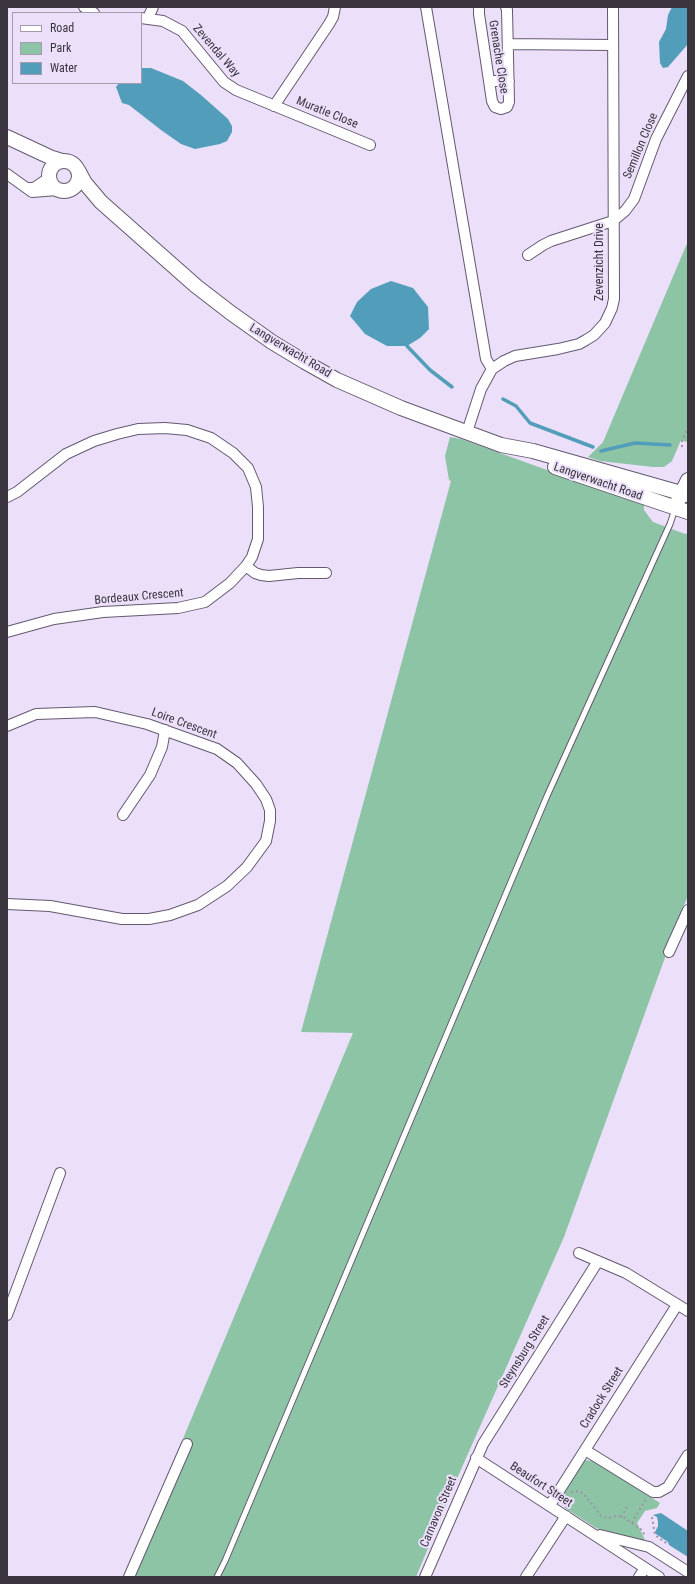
<!DOCTYPE html>
<html>
<head>
<meta charset="utf-8">
<style>
	body { margin:0 }
	#map { position:relative; width:695px; height:1584px; overflow:hidden; background:#ebdff9; font-family:"Roboto Condensed",sans-serif }
	canvas { display:block }
	.frame { position:absolute; inset:0; border:8px solid #39343e; pointer-events:none }
	.legend { position:absolute; left:12px; top:12px; width:130px; height:72px; box-sizing:border-box; background:#ebdff9; border:1px solid #a49bae; margin:0; padding:5px 7px; list-style:none; font-size:12px; color:#39343e }
	.legend li { display:flex; align-items:center; gap:8px; height:20px }
	.legend b { width:20px; border:1px solid #a49bae }
</style>
</head>
<body>
<div id="map">
<canvas width="695" height="1584"></canvas>
<div class="frame"></div>
<ul class="legend">
<li><b style="height:5px;background:#fff"></b>Road</li>
<li><b style="height:11px;background:#8cc4a5"></b>Park</li>
<li><b style="height:11px;background:#529eba"></b>Water</li>
</ul>
</div>
<script>
const c = document.querySelector('canvas').getContext('2d');
c.lineJoin = 'round';
function paint(path, color) {
  c.fillStyle = color;
  c.fill(path, 'evenodd');
}
function shape(rows) {
  const path = new Path2D();
  for (const r of rows) {
    if (r.length === 3) {
      path.moveTo(r[0] + r[2], r[1]);
      path.arc(r[0], r[1], r[2], 0, 2 * Math.PI);
      continue;
    }
    path.moveTo(r[0], r[1]);
    for (let i = 2; i < r.length; i += 2) path.lineTo(r[i], r[i + 1]);
  }
  return path;
}
function stroke(path, color, width, dash) {
  c.strokeStyle = color;
  c.lineWidth = width;
  c.lineCap = dash ? 'butt' : 'round';
  c.setLineDash(dash || []);
  c.stroke(path);
}
function label(font, color, halo, rows, align = 'center') {
  c.font = font + ' "Roboto Condensed",sans-serif';
  c.lineWidth = 4;
  c.setLineDash([]);
  c.textBaseline = 'middle';
  c.strokeStyle = halo;
  c.fillStyle = color;
  for (const [text, x, y, turn = 0] of rows) {
    c.save();
    c.translate(x, y);
    c.rotate((+turn || 0) * Math.PI / 180);
    c.textAlign = isNaN(turn) ? turn : align;
    if (halo) c.strokeText(text, 0, 0);
    c.fillText(text, 0, 0);
    c.restore();
  }
}
const green = shape([
	[688,241,688,439,687,442,681,440,672,461,664,467,653,467,600,461,588,457,603,442],
	[450,437,461,439,644,505,644,510,653,522,685,534,688,533,688,896,664,950,667,952,564,1237,459,1474,416,1577,125,1577,353,1033,301,1032,451,481,449,480,445,456],
	[585,1460,593,1461,660,1503,657,1508,645,1511,637,1523,646,1542,596,1528,565,1508,564,1492]
]);
const water = shape([
	[672,7,688,7,688,44,668,67,663,68,660,63,659,42,666,29,668,15],
	[141,68,151,68,183,81,201,95,228,119,232,126,232,132,227,141,220,144,195,149,181,144,161,130,129,105,122,103,116,87,119,83,141,83],
	[391,281,413,288,428,307,429,329,420,338,407,346,387,346,365,334,350,316,357,302,371,289],
	[661,1513,688,1531,688,1557,669,1545,668,1542,656,1534,655,1532,658,1526,658,1522,657,1517,653,1515]
]);
const stream = shape([
	[407,346,430,370,452,387],
	[503,399,516,406,530,423,593,447],
	[601,451,635,443,670,445]
]);
const path = shape([
	[682,447,682,441,688,427],
	[571,1492,578,1491,583,1493,601,1516,608,1518,616,1516,623,1517,642,1530,645,1536],
	[621,1517,627,1507],
	[652,1517,655,1535,666,1543,667,1545],
	[632,1523,646,1499]
]);
const lane = shape([
	[217,1577,225,1561,547,796,670,524,675,509]
]);
const street = shape([
	[84,7,94,13],
	[426,7,486,359,492,369],
	[479,7,479,14,492,101,495,107,501,109,507,107,509,102,507,10,506,7],
	[141,18,163,21,182,31,224,82,236,90,370,145],
	[148,18,153,7],
	[508,44,613,45],
	[489,81,509,81],
	[274,106,329,24,333,17,335,7],
	[7,174,32,192,57,190],
	[28,188,34,188,49,178],
	[528,255,543,245,551,241,613,221,625,211,634,199,656,139,688,76],
	[467,432,481,389,492,369,504,361,515,356,558,349,579,344,586,340,594,335,605,323,612,308,614,299,613,7],
	[7,497,17,492,66,454,94,441,117,434,138,429,165,428,187,430,211,438,233,453,248,468,256,487,258,507,258,539,252,557,246,566,230,583,205,602,178,608,103,612,54,619,7,632],
	[246,566,255,573,261,575,269,576,298,573,326,573],
	[7,726,36,714,95,712,147,724,217,749,237,763,256,784,266,799,270,810,270,821,266,841,247,867,227,886,198,905,170,915,149,919,122,919,50,906,7,904],
	[123,815,150,775,162,747,165,730],
	[669,952,688,910],
	[579,1253,626,1273,688,1311],
	[7,1315,60,1173],
	[585,1450,653,1492,659,1492,668,1487,688,1455],
	[476,1458,659,1577],
	[550,1505,677,1305],
	[600,1535,649,1547,688,1572],
	[129,1577,187,1444],
	[425,1577,483,1444,598,1261],
	[526,1577,566,1516],
	[639,1577,645,1568]
]);
const secondary = shape([
	[7,137,52,158,62,161],
	[64,176,15],
	[78,170,85,183,101,202,196,286,231,313,272,342,305,362,337,380,401,408,501,445,533,451,688,495],
	[555,467,688,512],
	[678,501,688,480]
]);
const streetNames = [
	["Zevendal Way",216,51,49],
	["Grenache Close",498,57,81],
	["Muratie Close",327,113,22],
	["Semillon Close",641,146,-67],
	["Zevenzicht Drive",600,262,-90],
	["Langverwacht Road",290,351,31],
	["Langverwacht Road",598,482,19],
	["Bordeaux Crescent",139,597,-5],
	["Loire Crescent",184,724,20],
	["Steynsburg Street",525,1352,-58],
	["Cradock Street",602,1398,-58],
	["Beaufort Street",541,1485,33],
	["Carnavon Street",439,1512,-67]
];
paint(green, '#8cc4a5');
paint(water, '#529eba');
stroke(stream, '#529eba', 3.5);
stroke(lane, '#64596f', 7);
stroke(street, '#64596f', 12);
stroke(secondary, '#64596f', 16);
stroke(path, '#9c93a6', 2, [2, 3]);
stroke(lane, '#fff', 5);
stroke(street, '#fff', 10);
stroke(secondary, '#fff', 14);
label('12px', '#39343e', '#ebdff9', streetNames);
</script>
</body>
</html>
